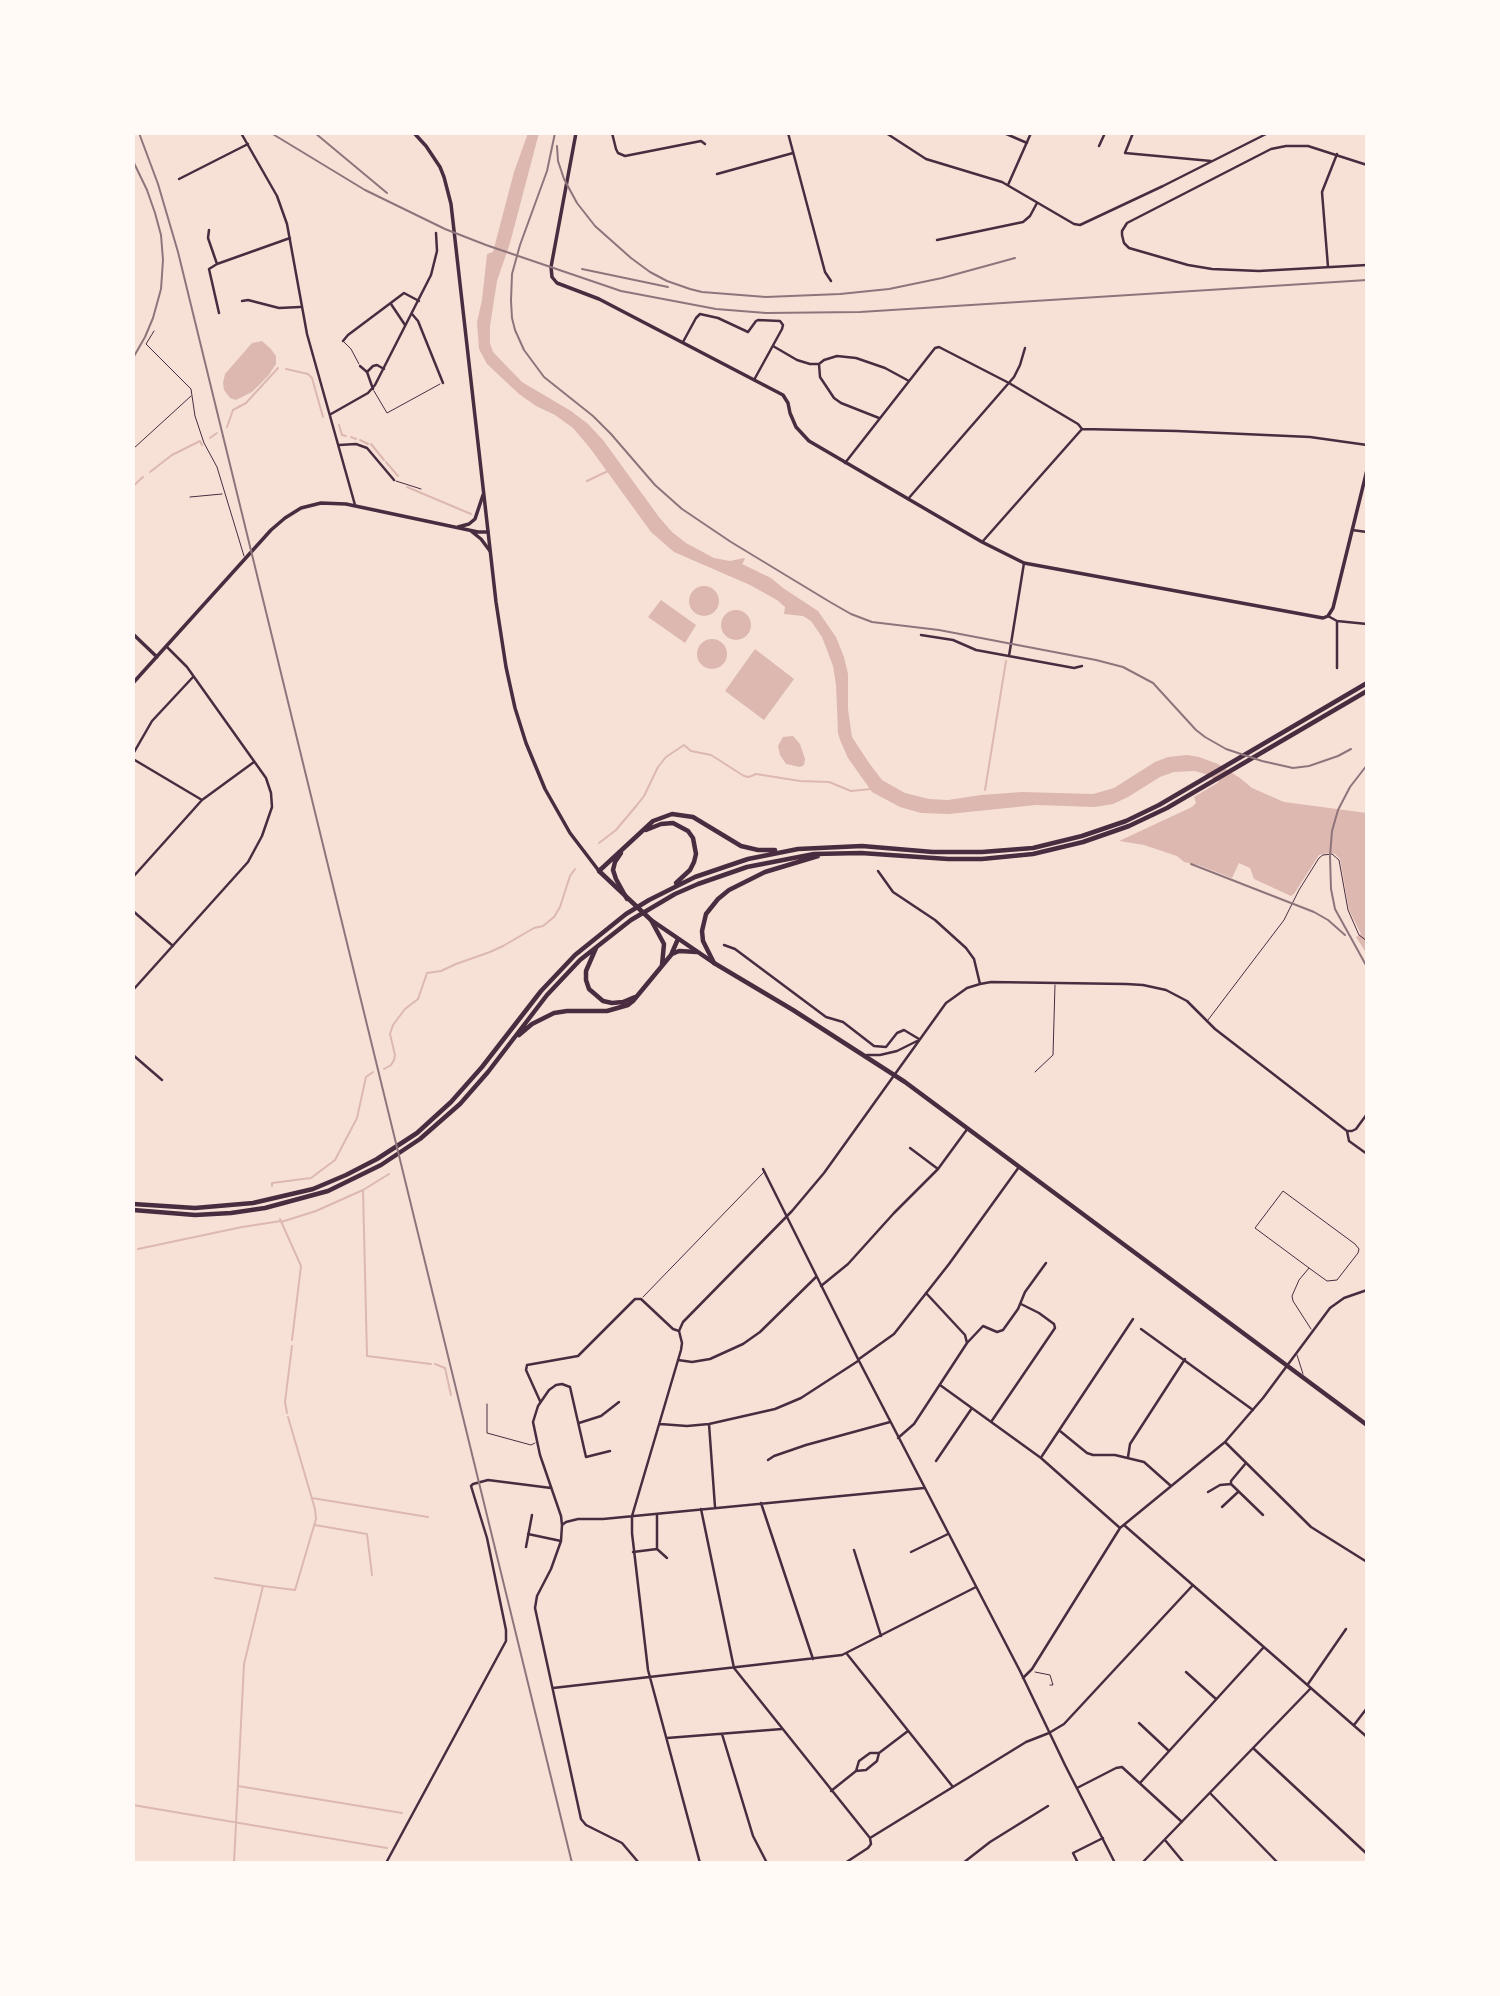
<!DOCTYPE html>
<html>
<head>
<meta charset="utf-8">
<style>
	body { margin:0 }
	#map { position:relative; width:1500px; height:1996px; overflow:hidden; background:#f7e1d7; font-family:"Open Sans",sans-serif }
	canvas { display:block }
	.frame { position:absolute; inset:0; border:135px solid #fffaf5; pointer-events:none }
</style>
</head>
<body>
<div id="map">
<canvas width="1500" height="1996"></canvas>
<div class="frame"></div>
</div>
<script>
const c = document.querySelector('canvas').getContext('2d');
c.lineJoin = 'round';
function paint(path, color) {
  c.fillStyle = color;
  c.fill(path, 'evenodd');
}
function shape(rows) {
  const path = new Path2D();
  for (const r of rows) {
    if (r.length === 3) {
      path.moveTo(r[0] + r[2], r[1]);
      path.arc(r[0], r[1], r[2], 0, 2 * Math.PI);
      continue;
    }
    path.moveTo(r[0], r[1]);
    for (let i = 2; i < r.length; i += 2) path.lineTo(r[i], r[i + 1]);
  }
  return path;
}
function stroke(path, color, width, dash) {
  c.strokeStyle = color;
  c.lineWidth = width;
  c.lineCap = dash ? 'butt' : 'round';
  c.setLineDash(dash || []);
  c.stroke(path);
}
const water = shape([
	[528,133,539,133,510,243,497,281,490,326,490,343,493,352,522,382,571,411,588,424,603,440,659,517,672,532,686,543,714,558,730,561,744,558,745,559,742,564,771,578,783,588,818,611,836,637,844,657,848,674,848,709,852,737,869,763,882,780,905,793,929,799,948,800,981,795,1022,792,1093,794,1114,788,1155,762,1168,757,1187,755,1199,757,1218,764,1240,778,1252,788,1284,802,1367,813,1367,954,1356,937,1361,934,1349,910,1340,859,1335,854,1328,853,1319,855,1294,894,1291,896,1254,879,1250,868,1239,863,1232,878,1198,865,1184,862,1177,856,1144,845,1119,841,1192,807,1196,803,1194,797,1219,782,1205,774,1195,771,1174,772,1160,777,1128,797,1113,804,1095,807,1036,805,949,814,921,813,900,807,872,792,848,758,840,740,838,733,836,685,833,666,822,637,811,621,803,616,784,614,785,607,777,600,750,585,674,552,651,532,590,448,573,428,555,415,536,406,519,394,487,364,479,349,477,322,482,300,487,254,493,252,514,172],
	[262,341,271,349,276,356,276,364,268,376,252,392,236,400,230,398,224,390,223,383,225,374,252,343],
	[704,601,15],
	[661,600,696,625,685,643,648,617],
	[736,625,15],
	[712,654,15],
	[755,649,794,679,764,720,725,691],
	[793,736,800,744,805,759,804,765,800,767,786,764,780,755,778,746,783,737]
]);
const stream = shape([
	[286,369,308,374,312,378,323,417],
	[339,425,342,435,346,436],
	[227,427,233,410,246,403,278,368],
	[351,437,356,439],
	[210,438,217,433],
	[360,440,368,444],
	[371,444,384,460],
	[386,462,398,476],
	[150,472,172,455,200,441,202,445],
	[587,481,608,471],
	[133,486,143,477],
	[407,487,471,514],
	[985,790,1006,661],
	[599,843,616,830,637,805,644,796,658,767,666,757,684,745,691,751,711,755,744,776,749,777,756,774,800,781,829,782,851,791,871,789],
	[384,1069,391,1065,394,1060,395,1055,390,1034,393,1025,405,1009,418,999,427,973,441,971,456,964,490,952,503,946,534,928,543,926,554,917,560,907,570,876,575,869],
	[272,1186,272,1183,311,1178,335,1160,357,1118,366,1077,373,1072],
	[363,1190,389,1174],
	[280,1219,301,1266,292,1340],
	[281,1222,316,1211,363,1190,367,1356,431,1364],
	[138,1249,242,1227,281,1221],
	[133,1260,134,1252],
	[435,1364,445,1368,451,1395],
	[287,1413,285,1402,292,1346],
	[312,1498,428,1517],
	[315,1525,367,1534,372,1575],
	[215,1578,263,1586],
	[238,1786,402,1813],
	[133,1805,387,1848],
	[234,1863,244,1664,263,1586,295,1590,316,1519,315,1509,288,1417]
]);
const service = shape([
	[154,331,146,344,191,389,195,416,204,443,217,467,244,556],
	[344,342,351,349,359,364],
	[374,391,387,413,440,384],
	[133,449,191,396],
	[396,481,421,489],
	[190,497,222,494],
	[1208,1020,1284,920,1299,890,1319,858,1323,855,1332,854,1339,860,1348,910,1359,935,1367,941],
	[1035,1072,1053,1055,1055,985],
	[1309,1268,1255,1228,1283,1191,1355,1244,1359,1249,1358,1253,1337,1280,1327,1281,1309,1268,1299,1280,1292,1296,1293,1301,1311,1329],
	[643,1297,764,1172],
	[1297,1355,1303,1374],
	[487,1404,487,1433,531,1445,535,1443],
	[1035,1672,1050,1675,1053,1685,1050,1685]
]);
const minor = shape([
	[241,133,277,196,287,224,307,334,355,505],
	[612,133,616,149,618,153,625,156,701,141,705,144],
	[788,133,825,272,831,281],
	[886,133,926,159,1002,182,1074,224,1080,225,1163,186,1268,133],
	[1004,133,1027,143],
	[1133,133,1125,153,1211,161],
	[1099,146,1105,133],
	[1367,165,1308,146,1286,146,1271,149,1127,223,1122,231,1122,235,1124,243,1129,248,1188,265,1212,269,1259,271,1367,265],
	[717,174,793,153],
	[179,179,248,144],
	[1008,185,1031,133],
	[209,230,208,238,217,264],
	[937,240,1023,222,1030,216,1037,203],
	[1328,267,1322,192,1337,154],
	[242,301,248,300,279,308,300,307],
	[391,304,405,325],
	[219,313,209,269,217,264,290,238],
	[412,314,418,321,443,383],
	[343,341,348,335,404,293,419,301],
	[683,342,696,318,700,314,718,318,748,332,756,321,758,320,780,321,783,325,782,329,754,380],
	[773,346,797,360,810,364,819,364,824,360,837,356,856,358,885,368,909,381],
	[819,364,820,377,834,398,841,403,879,418],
	[360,366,367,372,373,389],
	[367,372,373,366,377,365,384,369],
	[331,414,368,393,375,385,431,275,437,251,436,233],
	[1082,429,1177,431,1310,437,1367,445],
	[339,445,356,444,367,448,394,480],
	[845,463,935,348,939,347,1009,383,1078,424,1082,429],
	[908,499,1014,377,1020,365,1025,348],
	[1352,530,1367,532],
	[983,541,1082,429],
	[1328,616,1337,621,1367,624],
	[1337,621,1337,668],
	[921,635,953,640,976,650,1074,668,1082,666],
	[1009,656,1024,563],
	[133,754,152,721,193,677],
	[133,759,202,800],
	[878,871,893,892,935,920,966,948,974,959,980,984],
	[133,877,202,800,254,762],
	[133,911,173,946],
	[724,945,735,949,826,1017,843,1022,874,1046,886,1047,897,1033,904,1030,919,1039],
	[133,990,248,862,262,836,272,807,271,793,266,778,187,667,167,647],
	[133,1055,162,1080],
	[867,1055,880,1055,897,1051,917,1041],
	[1347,1131,1349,1141,1367,1154],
	[910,1148,938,1169],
	[763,1169,858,1359,1020,1671,1065,1765,1115,1863],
	[821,1286,848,1264,894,1213,938,1169,968,1128],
	[1141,1329,1253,1410],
	[679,1331,683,1322,792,1211,824,1173,946,1003,967,988,980,984,991,982,1126,984,1143,985,1166,990,1187,1001,1215,1029,1347,1131,1352,1131,1356,1129,1367,1114],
	[967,1343,983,1326,997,1332,1003,1330,1018,1309,1025,1292,1046,1263],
	[859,1359,894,1334,949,1264,1019,1167],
	[678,1360,692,1362,710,1359,743,1344,760,1332,816,1277],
	[940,1385,1041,1458,1120,1528],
	[540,1401,526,1370,527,1365,578,1356,635,1299,641,1299,673,1329,679,1331,682,1343,681,1350,632,1516,632,1533,648,1670,700,1863],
	[991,1422,1055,1328,1054,1324,1039,1313,1021,1304],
	[579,1423,601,1416,619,1402],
	[660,1424,687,1426,709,1424,775,1409,801,1398,858,1361],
	[709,1424,715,1507],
	[1060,1431,1087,1453,1093,1455,1115,1455,1144,1462,1171,1486],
	[898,1438,914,1424,967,1343,965,1335,926,1293],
	[1225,1442,1311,1527,1367,1562],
	[610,1451,586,1457,570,1387,562,1384,556,1385,549,1390,538,1406,533,1422,540,1455,561,1516,562,1525,561,1541,551,1569,537,1596,535,1608,581,1819,586,1825,622,1843,639,1863],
	[1042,1456,1133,1319],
	[1128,1457,1130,1444,1185,1359],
	[768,1460,774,1456,806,1445,890,1422],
	[936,1461,972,1408],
	[1246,1463,1231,1481,1231,1484,1263,1515],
	[1208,1492,1220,1485,1231,1484],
	[761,1503,813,1659],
	[1222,1507,1238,1492],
	[701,1509,734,1668,870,1838],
	[562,1525,566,1522,578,1519,603,1519,924,1488],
	[1124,1525,1367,1737],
	[528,1534,561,1541],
	[526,1547,532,1515],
	[657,1549,657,1514],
	[854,1550,881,1636],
	[633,1552,657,1549,667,1558],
	[911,1552,948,1534],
	[847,1654,953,1787],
	[1186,1672,1216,1699],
	[1023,1678,1032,1669,1120,1528,1225,1442,1263,1398,1330,1308,1344,1298,1367,1290],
	[1308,1684,1346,1629],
	[553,1688,842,1655,976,1587],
	[1139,1723,1169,1751],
	[1354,1725,1367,1708],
	[722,1734,753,1836,767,1863],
	[667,1738,782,1729],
	[1253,1748,1367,1854],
	[856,1771,866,1770,877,1761,879,1753],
	[1140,1783,1263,1648],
	[1077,1788,1116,1768,1122,1767,1182,1822],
	[831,1791,856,1771,859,1761,870,1753,879,1753,908,1731],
	[1210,1793,1278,1863],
	[1165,1840,1184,1863],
	[386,1863,506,1641,506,1630,487,1538,471,1486,473,1484,488,1480,551,1488],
	[845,1863,868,1848,871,1844,870,1838,1026,1742,1049,1733,1064,1724,1193,1585],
	[963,1863,990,1842,1048,1806],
	[1078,1863,1073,1853,1103,1838],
	[1142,1863,1311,1688]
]);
const tertiary = shape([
	[576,133,551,267,552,277,557,283,599,299,783,395,788,403,790,413,796,427,809,441,982,542,1024,563,1323,618,1328,616,1333,608,1367,470],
	[458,527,469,524,475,519,483,495],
	[471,531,481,539,490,551],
	[133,634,157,657],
	[133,683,271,530,285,518,301,508,321,503,346,504,478,532,488,532]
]);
const secondary = shape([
	[414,133,426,146,440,167,444,177,451,204,496,602,506,667,515,708,526,743,545,789,570,833,599,871]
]);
const primary = shape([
	[599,871,651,920,714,963,793,1010,905,1082,1367,1425]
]);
const motorway = shape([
	[646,830,661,824,673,823,688,831,693,838,696,854,694,862,690,870,676,883],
	[621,853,615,862,613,870,616,879,627,899],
	[599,871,653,821,672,814,693,817,741,846,758,850,775,850],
	[651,920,664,944,662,965],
	[596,948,586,971,586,980,589,989,603,1001,612,1003,623,1002,635,997],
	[672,954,679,951,697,952],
	[714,963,703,941,702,931,706,914,718,899,729,890,765,872,818,856],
	[519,1035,532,1024,554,1013,567,1011,607,1011,628,1005,633,1001,671,955,678,939],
	[133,1204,195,1208,253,1203,313,1189,346,1175,377,1159,417,1133,451,1102,482,1067,541,991,575,955,626,914,649,900,695,877,748,859,798,849,862,846,933,852,982,852,1033,848,1082,836,1126,821,1159,805,1367,683],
	[133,1210,195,1215,231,1213,265,1208,328,1191,381,1165,420,1139,460,1104,488,1072,547,995,580,960,631,920,675,894,698,884,747,867,814,854,861,853,948,859,982,859,1033,854,1083,842,1129,826,1167,808,1367,691]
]);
const rail = shape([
	[139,133,158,184,178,252,572,1863],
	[271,133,365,190,445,229,486,245,621,291,716,309,766,313,860,312,1367,280],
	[315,133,387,193],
	[555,133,547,171,520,245,512,274,511,301,512,318,515,330,524,350,544,377,593,416,611,434,655,485,682,509,731,542,830,602,851,614,872,622,939,630,1096,660,1123,667,1153,683,1196,730,1205,737,1226,749,1262,761,1293,768,1309,766,1338,756,1351,749],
	[557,146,558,161,564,179,577,203,595,226,631,258,650,272,667,281,690,289,702,292,766,297,840,294,889,289,942,278,1015,258],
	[133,161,147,190,155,213,161,235,163,260,161,289,153,318,145,337,133,358],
	[582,269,668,287],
	[1367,765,1350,787,1338,810,1332,831,1330,856,1331,889,1335,909,1367,967],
	[1191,864,1314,912,1328,920,1345,935]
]);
paint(water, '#dcb8b0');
stroke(stream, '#dcb8b0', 2);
stroke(service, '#4a2c40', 1);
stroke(minor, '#4a2c40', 2.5);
stroke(tertiary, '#4a2c40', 3.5);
stroke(secondary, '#4a2c40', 3.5);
stroke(primary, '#4a2c40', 4.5);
stroke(motorway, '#4a2c40', 4.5);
stroke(rail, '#8f747c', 2);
</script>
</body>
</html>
